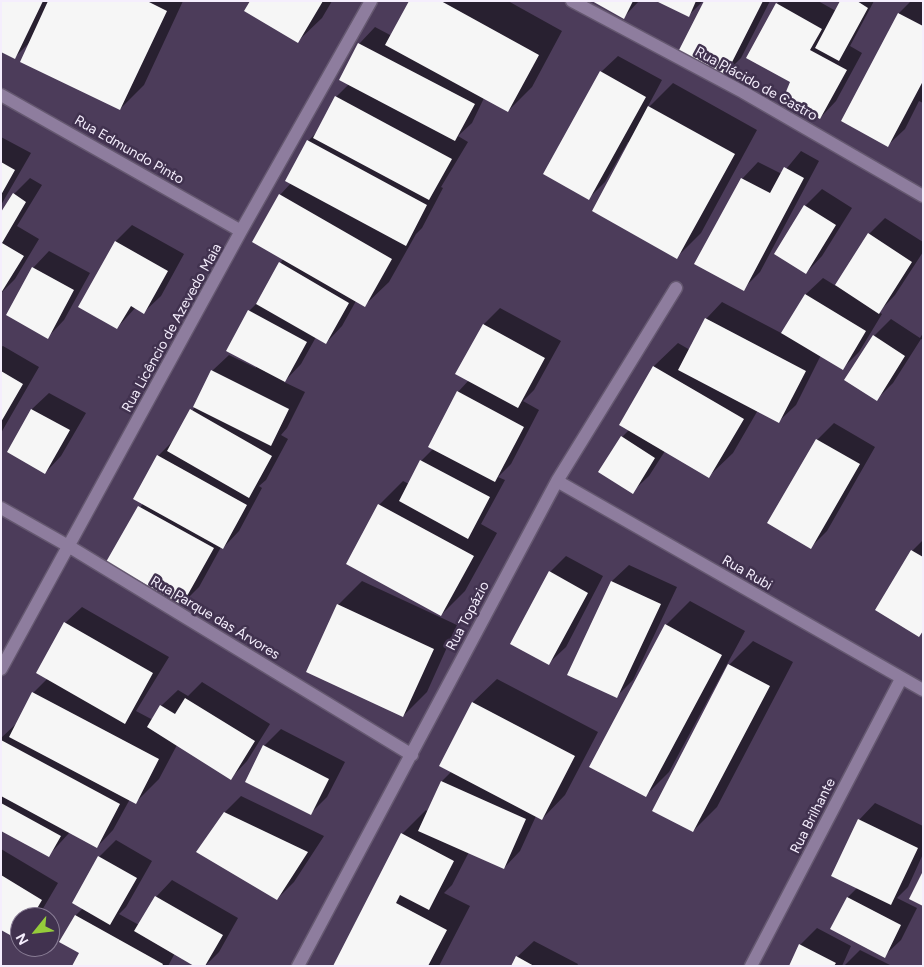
<!DOCTYPE html>
<html>
<head>
<meta charset="utf-8">
<style>
	body { margin:0 }
	#map { position:relative; width:924px; height:967px; overflow:hidden; background:#4c3c5a; font-family:Figtree,sans-serif }
	canvas { display:block }
	.frame { position:absolute; inset:0; border:2px solid #f5eefd; pointer-events:none }
	.north { position:absolute; left:10px; top:907px; width:50px; height:50px; box-sizing:border-box; background:#41324f; border:1px solid #897d95; border-radius:50%; rotate:241deg; font-size:14px; font-weight:700; line-height:20px; text-align:center; color:#f5eefd }
	.north::after { content:''; display:block; margin:auto; width:18px; height:22px; background:#95cc3b; clip-path:polygon(50% 0,100% 100%,50% 72%,0 100%) }
</style>
</head>
<body>
<div id="map">
<canvas width="924" height="967"></canvas>
<div class="frame"></div>
<div class="north">N</div>
</div>
<script>
const c = document.querySelector('canvas').getContext('2d');
c.lineJoin = 'round';
function paint(path, color) {
  c.fillStyle = color;
  c.fill(path, 'evenodd');
}
function shape(rows) {
  const path = new Path2D();
  for (const r of rows) {
    path.moveTo(r[0], r[1]);
    for (let i = 2; i < r.length; i += 2) path.lineTo(r[i], r[i + 1]);
  }
  return path;
}
function stroke(path, color, width, dash) {
  c.strokeStyle = color;
  c.lineWidth = width;
  c.lineCap = dash ? 'butt' : 'round';
  c.setLineDash(dash || []);
  c.stroke(path);
}
function label(font, color, halo, rows, align = 'center') {
  c.font = font + ' Figtree,sans-serif';
  c.lineWidth = 5;
  c.setLineDash([]);
  c.textBaseline = 'middle';
  c.strokeStyle = halo;
  c.fillStyle = color;
  for (const [text, x, y, turn = 0] of rows) {
    c.save();
    c.translate(x, y);
    c.rotate((+turn || 0) * Math.PI / 180);
    c.textAlign = isNaN(turn) ? turn : align;
    if (halo) c.strokeText(text, 0, 0);
    c.fillText(text, 0, 0);
    c.restore();
  }
}
const shadow = shape([
	[1,1,183,1,144,85,120,109,30,42,15,57],
	[252,1,332,1,322,18,298,41],
	[411,1,508,1,562,31,532,87,508,111,484,98,472,123,458,136,468,142,441,187,443,188,422,228,416,234,389,282,365,305,356,301,342,326,326,343,316,337,301,364,284,382,305,392,287,428,281,435,288,439,266,480,259,486,262,488,239,531,223,548,221,547,199,587,182,604,108,562,143,503,158,456,175,439,196,405,212,371,229,355,256,368,249,311,258,302,283,259,280,195,291,183,308,141,319,130,336,97,349,84,359,44,375,27,392,36],
	[594,1,639,1,624,17],
	[659,1,703,1,688,16],
	[705,1,770,1,741,58,724,75],
	[779,1,818,1,836,11,842,1,874,1,850,46,862,53,836,101,820,118,791,81,777,4],
	[911,1,923,1,923,103,919,101,905,129,888,145,899,13],
	[618,56,662,80,646,110,673,83,757,130,701,233,677,257,630,143,628,142,605,182,589,198,601,72],
	[1,137,31,153,1,205],
	[801,151,819,161,760,272,743,289,742,179,758,162,782,174],
	[30,178,42,185,17,226,39,239,15,279,1,293,1,215,14,194],
	[822,189,852,208,822,256,806,273,805,206],
	[885,218,923,242,923,252,895,295,879,312,882,314,859,352,843,368,821,355,796,405,779,421,758,410,733,453,709,476,665,451,649,476,632,492,622,437,629,430,620,424,654,366,678,343,690,350,706,319,722,302,783,334,806,294,823,278,836,286,869,234],
	[132,225,184,254,161,296,144,312,136,307,117,328,80,307,116,241],
	[49,251,90,273,64,320,48,337,33,268],
	[500,308,561,341,534,390,523,401,539,410,511,464,498,477,505,480,481,524,497,533,465,591,441,615,379,505,403,481,409,484,421,461,434,448,458,392,469,380,484,324],
	[891,319,920,338,923,333,923,340,921,339,893,383,876,400,874,336],
	[3,346,39,367,1,433,1,347],
	[49,393,86,413,61,456,45,473,8,451,32,409],
	[834,423,875,447,827,531,811,547,817,440],
	[923,540,923,632,919,635,912,551],
	[566,556,603,576,566,647,549,663,550,572],
	[629,565,677,587,633,680,616,697,569,674,612,581],
	[362,581,457,625,427,692,403,716,338,605],
	[690,601,745,631,669,772,645,796,666,625],
	[82,607,169,657,136,711,153,720,161,706,178,690,188,696,202,682,270,724,247,761,231,778,177,745,159,779,136,802,130,799,113,830,97,847,70,832,49,855,1,829,1,738,17,723,33,693,48,678,65,623],
	[753,641,793,662,717,807,693,831,729,665],
	[497,679,598,732,565,795,542,819,536,816,520,851,504,868,469,852,452,885,444,893,470,906,439,966,334,966,402,834,426,810,428,812,442,781,451,772,440,766,473,702],
	[281,729,345,762,327,797,310,814,264,746],
	[241,796,324,836,294,882,277,899,198,852,225,812],
	[875,803,923,826,923,854,908,887,897,898,917,908,901,940,884,956,832,929,848,897,858,887,859,820],
	[116,840,152,861,126,907,119,914,139,925,156,897,172,880,238,918,219,952,205,966,197,966,175,953,168,966,74,966,81,953,61,942,76,915,83,908,74,902,99,857],
	[1,849,58,883,38,917,20,917,19,939,1,928],
	[817,928,851,946,842,966,790,966,800,945],
	[534,941,578,964,577,966,512,966,517,957],
	[860,950,892,966,844,966]
]);
const building = shape([
	[1,1,43,1,15,59,1,52],
	[48,1,147,1,167,11,120,110,20,62],
	[250,1,323,1,298,43,244,11],
	[409,1,441,1,539,55,508,112,385,45],
	[592,1,633,1,624,19],
	[656,1,696,1,689,17],
	[704,1,763,1,725,76,678,52],
	[840,1,857,1,868,8,839,61,815,48],
	[776,3,822,29,810,50,847,70,820,119,783,99,790,82,746,58],
	[898,13,923,26,923,81,888,147,841,121],
	[358,43,475,104,455,141,339,80],
	[600,71,646,97,589,200,543,174],
	[335,96,452,159,429,200,313,138],
	[648,106,735,154,677,259,592,211],
	[307,140,427,205,406,246,285,181],
	[1,162,15,170,1,195],
	[784,167,804,178,744,291,694,264,741,178,770,193],
	[13,193,26,202,2,243,24,256,1,293,1,212],
	[279,194,392,259,365,307,252,242],
	[804,205,836,225,806,274,774,254],
	[868,233,912,262,879,314,835,285],
	[115,241,168,271,144,314,131,306,117,329,78,307],
	[279,262,349,303,326,344,256,304],
	[32,267,74,290,48,339,6,315],
	[805,294,866,331,843,370,781,333],
	[248,310,307,342,285,382,226,351],
	[705,318,806,371,779,423,678,370],
	[483,324,545,358,518,408,455,374],
	[873,335,905,356,877,401,844,380],
	[653,366,744,419,709,478,619,425],
	[211,370,289,409,271,446,193,407],
	[1,371,23,384,1,422],
	[457,391,524,427,495,482,428,447],
	[31,409,70,430,45,474,7,452],
	[190,409,272,456,249,498,167,451],
	[621,436,655,458,633,494,598,472],
	[816,439,860,464,811,549,767,523],
	[157,455,247,505,223,549,133,499],
	[420,460,490,497,468,539,399,501],
	[378,504,474,556,441,616,346,564],
	[138,506,214,548,182,605,106,562],
	[911,550,923,557,923,631,919,637,875,610],
	[549,571,588,593,549,665,510,644],
	[611,581,661,604,617,698,567,675],
	[337,604,434,649,403,717,306,672],
	[64,622,153,673,125,724,36,673],
	[665,624,722,655,646,797,589,767],
	[728,664,770,686,693,832,652,811],
	[32,692,159,759,136,804,9,737],
	[185,698,255,741,231,780,147,727,160,705,175,714],
	[472,702,575,756,542,820,439,766],
	[1,740,120,804,97,848,1,796],
	[263,745,329,779,311,815,245,782],
	[441,781,526,819,504,869,418,831],
	[1,803,61,836,49,857,1,831],
	[224,812,308,852,277,900,196,852],
	[858,819,918,848,891,905,831,876],
	[401,833,454,861,429,910,400,895,396,903,447,930,428,966,333,966],
	[98,856,137,878,110,925,72,903],
	[923,871,923,906,909,899],
	[1,875,42,900,32,917,20,917,19,940,1,930],
	[155,896,223,935,205,966,194,966,134,931],
	[847,897,901,925,885,958,830,929],
	[75,915,163,964,162,966,72,966,79,953,59,942],
	[799,944,836,963,834,966,789,966],
	[516,956,534,966,511,966]
]);
const minor = shape([
	[572,1,743,92,923,196],
	[1,95,241,231],
	[557,481,923,690],
	[1,508,70,547,412,755],
	[1,669,241,231,371,1],
	[298,966,557,481,676,288],
	[751,966,901,679]
]);
const streetNames = [
	["Rua Plácido de Castro",756,84,29],
	["Rua Edmundo Pinto",129,150,30],
	["Rua Licêncio de Azevedo Maia",172,328,-61],
	["Rua Rubi",747,573,30],
	["Rua Topázio",468,616,-62],
	["Rua Parque das Árvores",215,618,31],
	["Rua Brilhante",813,816,-63]
];
paint(shadow, '#0007');
paint(building, '#f6f6f6');
stroke(minor, '#655870', 15);
stroke(minor, '#8e7d9e', 12);
label('14px', '#f5eefd', '#41324f', streetNames);
</script>
</body>
</html>
